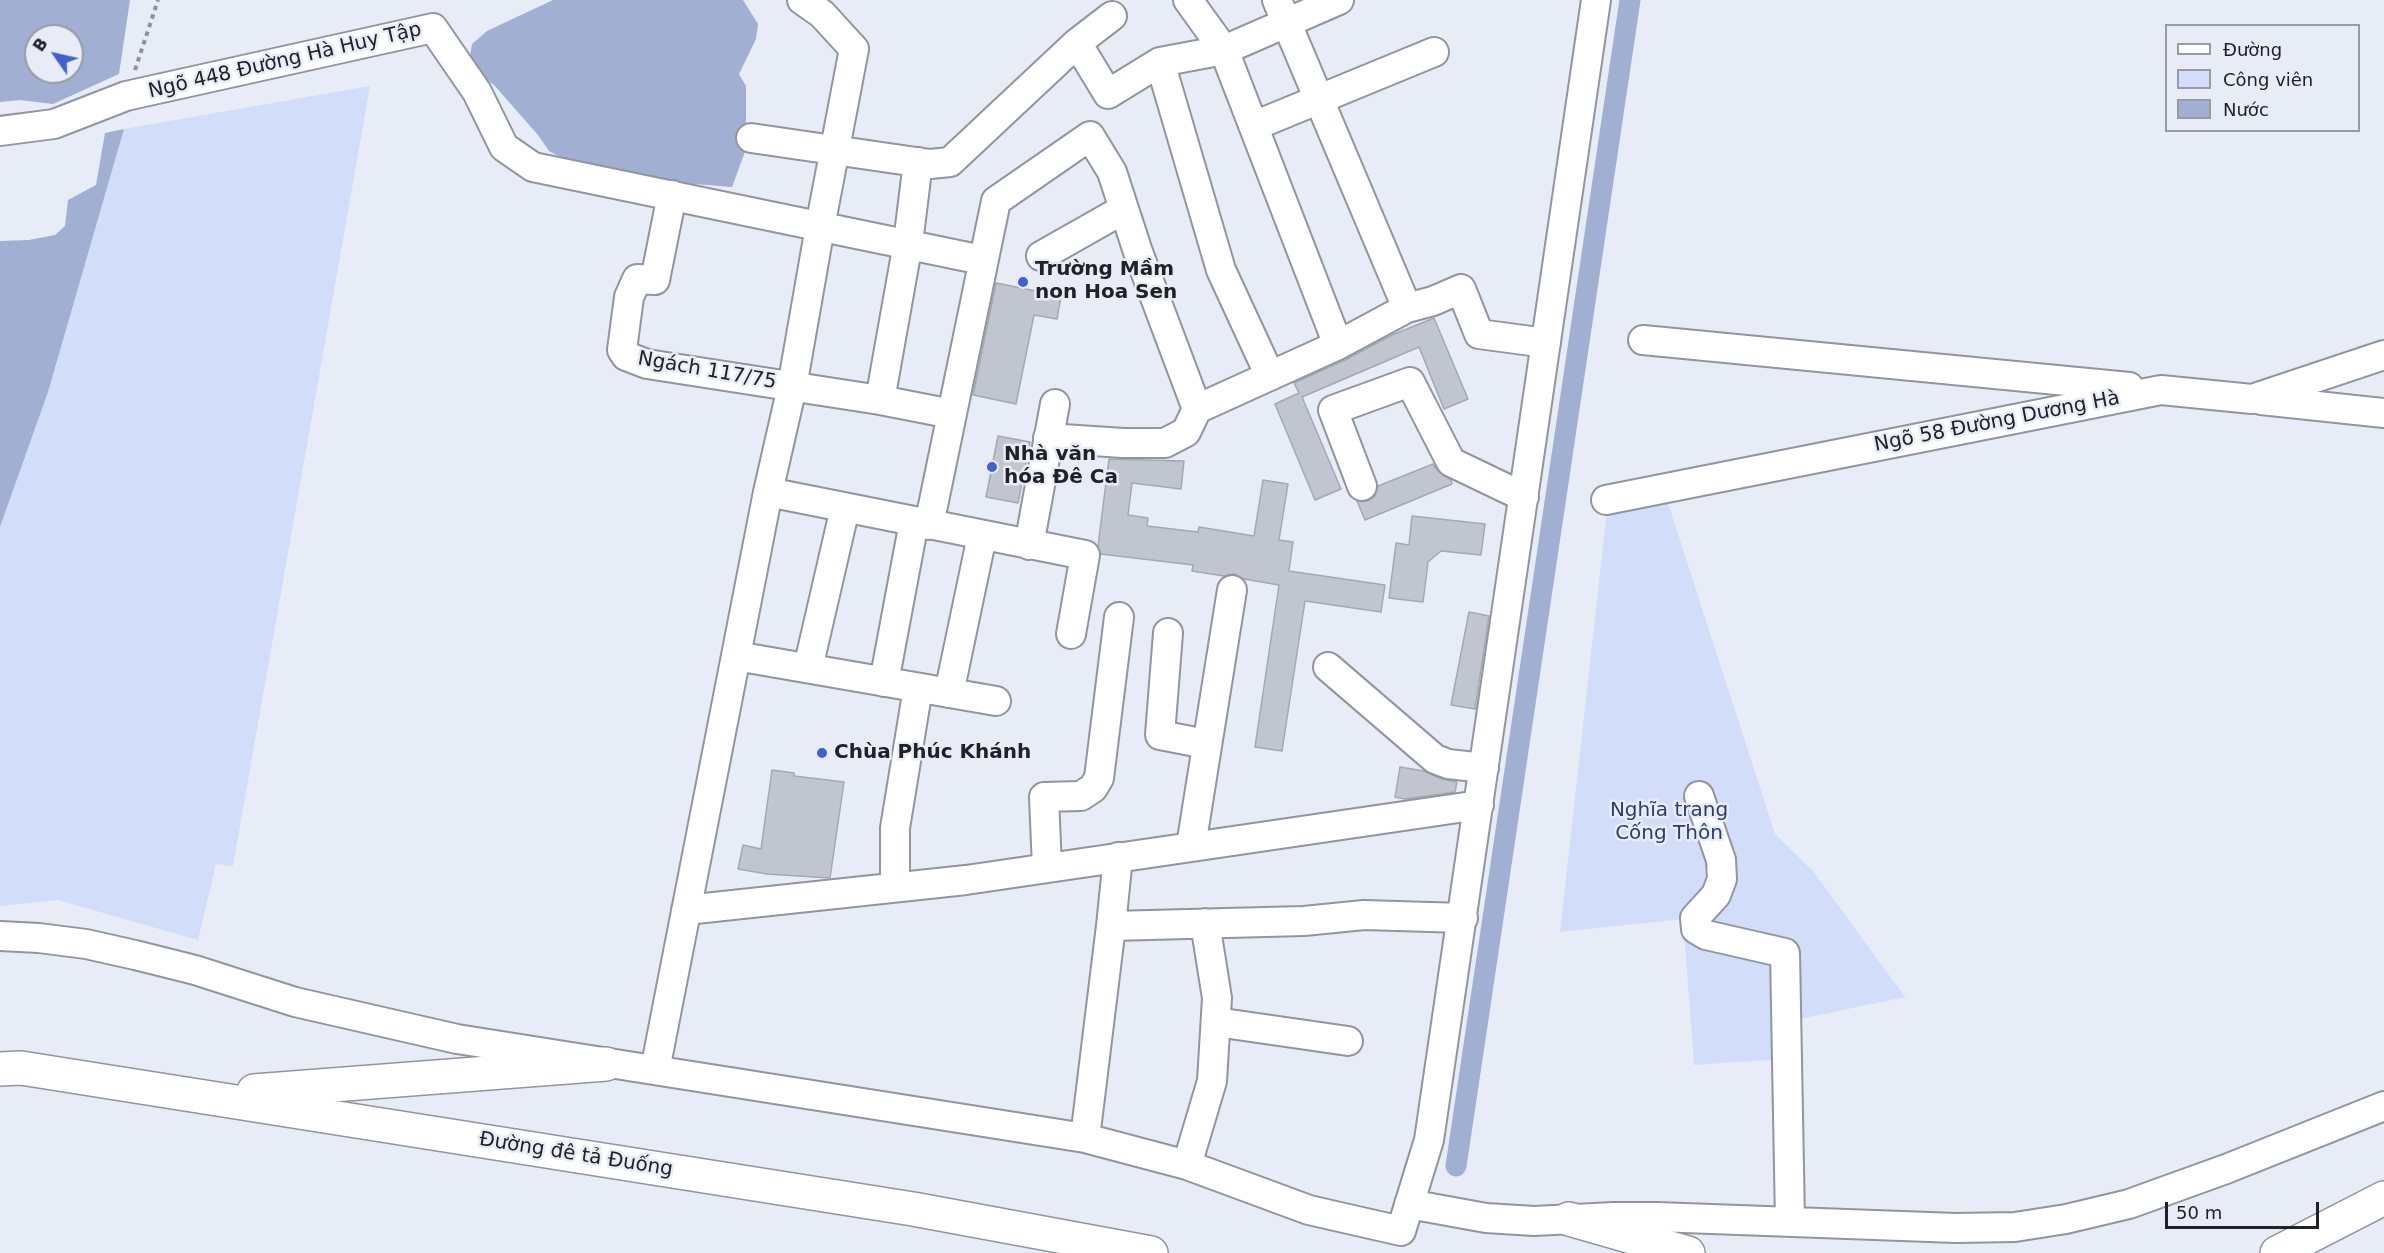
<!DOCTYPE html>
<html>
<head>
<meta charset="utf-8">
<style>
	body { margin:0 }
	#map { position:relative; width:2384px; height:1253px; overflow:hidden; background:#e7ecf7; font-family:"DejaVu Sans",sans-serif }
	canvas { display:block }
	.legend { position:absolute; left:2165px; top:24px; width:195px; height:108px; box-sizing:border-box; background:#e7ecf7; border:2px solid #979ba3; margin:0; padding:8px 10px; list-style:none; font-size:18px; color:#202226 }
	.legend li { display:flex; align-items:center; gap:12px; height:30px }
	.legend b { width:30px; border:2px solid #979ba3 }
	.north { position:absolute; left:24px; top:24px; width:60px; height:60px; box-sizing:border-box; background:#e7ecf7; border:2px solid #979ba3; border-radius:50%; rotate:304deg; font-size:16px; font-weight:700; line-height:24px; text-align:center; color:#202226 }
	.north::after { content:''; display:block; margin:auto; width:21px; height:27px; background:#4061d3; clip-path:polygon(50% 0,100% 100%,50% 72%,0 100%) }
	.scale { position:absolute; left:2165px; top:1202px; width:154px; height:27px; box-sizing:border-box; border:3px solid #202226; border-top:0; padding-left:8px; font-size:18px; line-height:21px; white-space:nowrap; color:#202226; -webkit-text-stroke:4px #e7ecf7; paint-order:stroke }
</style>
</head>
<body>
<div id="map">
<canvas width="2384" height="1253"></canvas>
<ul class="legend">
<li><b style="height:8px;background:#fff"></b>Đường</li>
<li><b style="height:16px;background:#d2ddf9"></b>Công viên</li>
<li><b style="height:16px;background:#a1afd2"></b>Nước</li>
</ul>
<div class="north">B</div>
<div class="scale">50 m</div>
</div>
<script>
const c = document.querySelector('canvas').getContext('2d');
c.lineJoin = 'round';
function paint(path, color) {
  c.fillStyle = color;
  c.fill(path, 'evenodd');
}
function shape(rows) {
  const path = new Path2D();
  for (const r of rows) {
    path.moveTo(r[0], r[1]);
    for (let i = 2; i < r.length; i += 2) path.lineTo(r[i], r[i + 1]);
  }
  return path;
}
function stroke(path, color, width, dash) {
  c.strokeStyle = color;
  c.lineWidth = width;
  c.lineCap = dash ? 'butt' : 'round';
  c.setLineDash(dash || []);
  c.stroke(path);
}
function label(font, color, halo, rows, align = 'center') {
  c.font = font + ' "DejaVu Sans",sans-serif';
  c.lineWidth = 5;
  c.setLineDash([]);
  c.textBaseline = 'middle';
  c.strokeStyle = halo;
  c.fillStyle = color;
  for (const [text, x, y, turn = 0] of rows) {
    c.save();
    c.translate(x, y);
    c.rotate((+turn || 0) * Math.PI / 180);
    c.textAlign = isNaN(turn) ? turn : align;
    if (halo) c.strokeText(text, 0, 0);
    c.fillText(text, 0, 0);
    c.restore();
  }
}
const green = shape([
	[370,86,233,866,216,864,198,940,58,900,0,906,0,527,48,392,124,129],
	[1608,502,1668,503,1775,834,1813,871,1905,997,1800,1019,1800,1058,1694,1065,1683,919,1560,932]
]);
const water = shape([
	[0,0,130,0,119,74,53,104,20,100,0,102],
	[36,36,72,36,72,72,36,72],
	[553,0,743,0,758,24,756,39,739,74,746,86,746,149,732,187,682,183,575,165,549,151,538,135,494,85,482,76,470,56,472,44,487,31],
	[124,129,48,392,0,527,0,241,29,240,55,235,65,226,68,200,96,185,105,133]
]);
const canal = shape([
	[1456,1166,1630,0]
]);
const building = shape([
	[996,283,1061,296,1057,319,1034,315,1016,404,973,395,996,283],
	[1434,318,1468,399,1444,409,1419,347,1302,397,1341,489,1315,500,1275,404,1299,393,1294,383,1345,360,1392,335,1434,318],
	[998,436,1030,442,1018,503,986,497,998,436],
	[1109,459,1184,461,1181,489,1132,483,1128,515,1148,518,1147,526,1198,532,1199,527,1254,536,1263,480,1288,484,1279,540,1293,542,1289,571,1385,585,1381,612,1305,601,1282,751,1255,747,1279,585,1244,579,1234,574,1224,576,1192,571,1193,565,1101,554,1098,546,1109,459],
	[1433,464,1437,470,1451,480,1452,484,1365,520,1357,501,1368,501,1375,496,1378,486,1433,464],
	[1412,516,1485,524,1481,555,1441,551,1428,562,1423,602,1389,598,1396,543,1409,545,1412,516],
	[1469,612,1489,616,1475,709,1451,705,1469,612],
	[1400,767,1424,771,1442,779,1457,782,1455,792,1405,799,1395,797,1400,767],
	[772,770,794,773,794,776,844,782,830,878,767,874,738,869,743,845,761,849,772,770]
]);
const path = shape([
	[135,70,158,0]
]);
const minor = shape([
	[1188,0,1224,50,1338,345],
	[1277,0,1407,308],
	[1077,43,1108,94,1160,62,1224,50,1339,0],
	[1160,62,1221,270,1270,376],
	[1254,126,1434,52],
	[0,131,54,124,126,96,433,28,477,92,504,147,533,167,982,260],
	[751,138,930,164,950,162,1077,43,1112,16],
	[672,195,655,280,637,279,629,297,622,350,626,356,647,364,880,400,952,414],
	[1041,256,1124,209],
	[1643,340,2129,387],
	[880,400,908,243,918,162],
	[2261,400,2384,413],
	[1048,438,1123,443,1165,443,1186,432,1197,409,1338,345,1407,308,1433,301,1461,289,1479,334,1546,343],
	[1362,486,1333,410,1410,382,1451,462,1524,497],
	[768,492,1085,555,1071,634],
	[1606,500,2161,390,2252,399,2384,355],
	[929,525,996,201,1090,136,1112,172,1138,252,1197,409],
	[1029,545,1055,404],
	[1168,633,1160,735,1206,744],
	[736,656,996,701],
	[1328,667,1435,759,1448,764,1484,768],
	[808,668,845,508],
	[884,682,914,522],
	[949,693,982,536],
	[1699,796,1721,860,1722,879,1716,895,1695,918,1696,929,1706,935,1785,953,1790,1222],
	[1191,846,1232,590],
	[1047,868,1044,797,1081,796,1093,788,1099,778,1119,617],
	[895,887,895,828,918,688],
	[686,910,966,880,1479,805],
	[1111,926,1304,921,1364,915,1463,918],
	[0,936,39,938,86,944,135,955,195,970,295,1002,457,1039,1085,1138,1187,1165,1309,1210,1401,1231,1429,1140,1596,0],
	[1216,1022,1348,1041],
	[655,1070,768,492,792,387,820,227,854,49,822,14,802,0],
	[1085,1138,1111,926,1118,857],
	[1187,1165,1212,1081,1217,998,1205,923],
	[1409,1204,1486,1218,1534,1221,1614,1217,1657,1217,1956,1228,2015,1227,2066,1219,2129,1204,2226,1169,2384,1106]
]);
const major = shape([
	[0,1069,21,1068,913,1209,1151,1253],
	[254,1091,606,1064],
	[1569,1219,1688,1253],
	[2277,1253,2384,1198]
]);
const markers = [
	[1023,282,6,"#4061d3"],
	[992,467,6,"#4061d3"],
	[822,753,6,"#4061d3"]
];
const streetNames = [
	["Ngõ 448 Đường Hà Huy Tập",285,61,-13],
	["Ngách 117/75",707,371,10],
	["Ngõ 58 Đường Dương Hà",1997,422,-11],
	["Đường đê tả Đuống",576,1155,9]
];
const poiNames = [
	["Trường Mầm",1035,270],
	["non Hoa Sen",1035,293],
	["Nhà văn",1004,455],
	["hóa Đê Ca",1004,478],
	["Chùa Phúc Khánh",834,753]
];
const parkNames = [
	["Nghĩa trang",1669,811],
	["Cống Thôn",1669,834]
];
paint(green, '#d2ddf9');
paint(water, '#a1afd2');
stroke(canal, '#a1afd2', 21);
paint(building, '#c1c5d0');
stroke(building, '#a3a8b2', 1.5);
stroke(minor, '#90959f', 32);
stroke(major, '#90959f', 36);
stroke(path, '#8e929a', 4, [4.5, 4.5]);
stroke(minor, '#fff', 28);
stroke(major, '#fff', 33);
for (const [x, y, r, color] of markers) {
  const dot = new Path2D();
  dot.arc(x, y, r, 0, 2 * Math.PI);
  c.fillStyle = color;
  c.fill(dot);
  stroke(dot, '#e7ecf7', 2);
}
label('20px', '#202226', '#e7ecf7', streetNames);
label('bold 20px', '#202226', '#e7ecf7', poiNames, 'left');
label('20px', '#2c3d6c', '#e7ecf7', parkNames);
</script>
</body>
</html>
